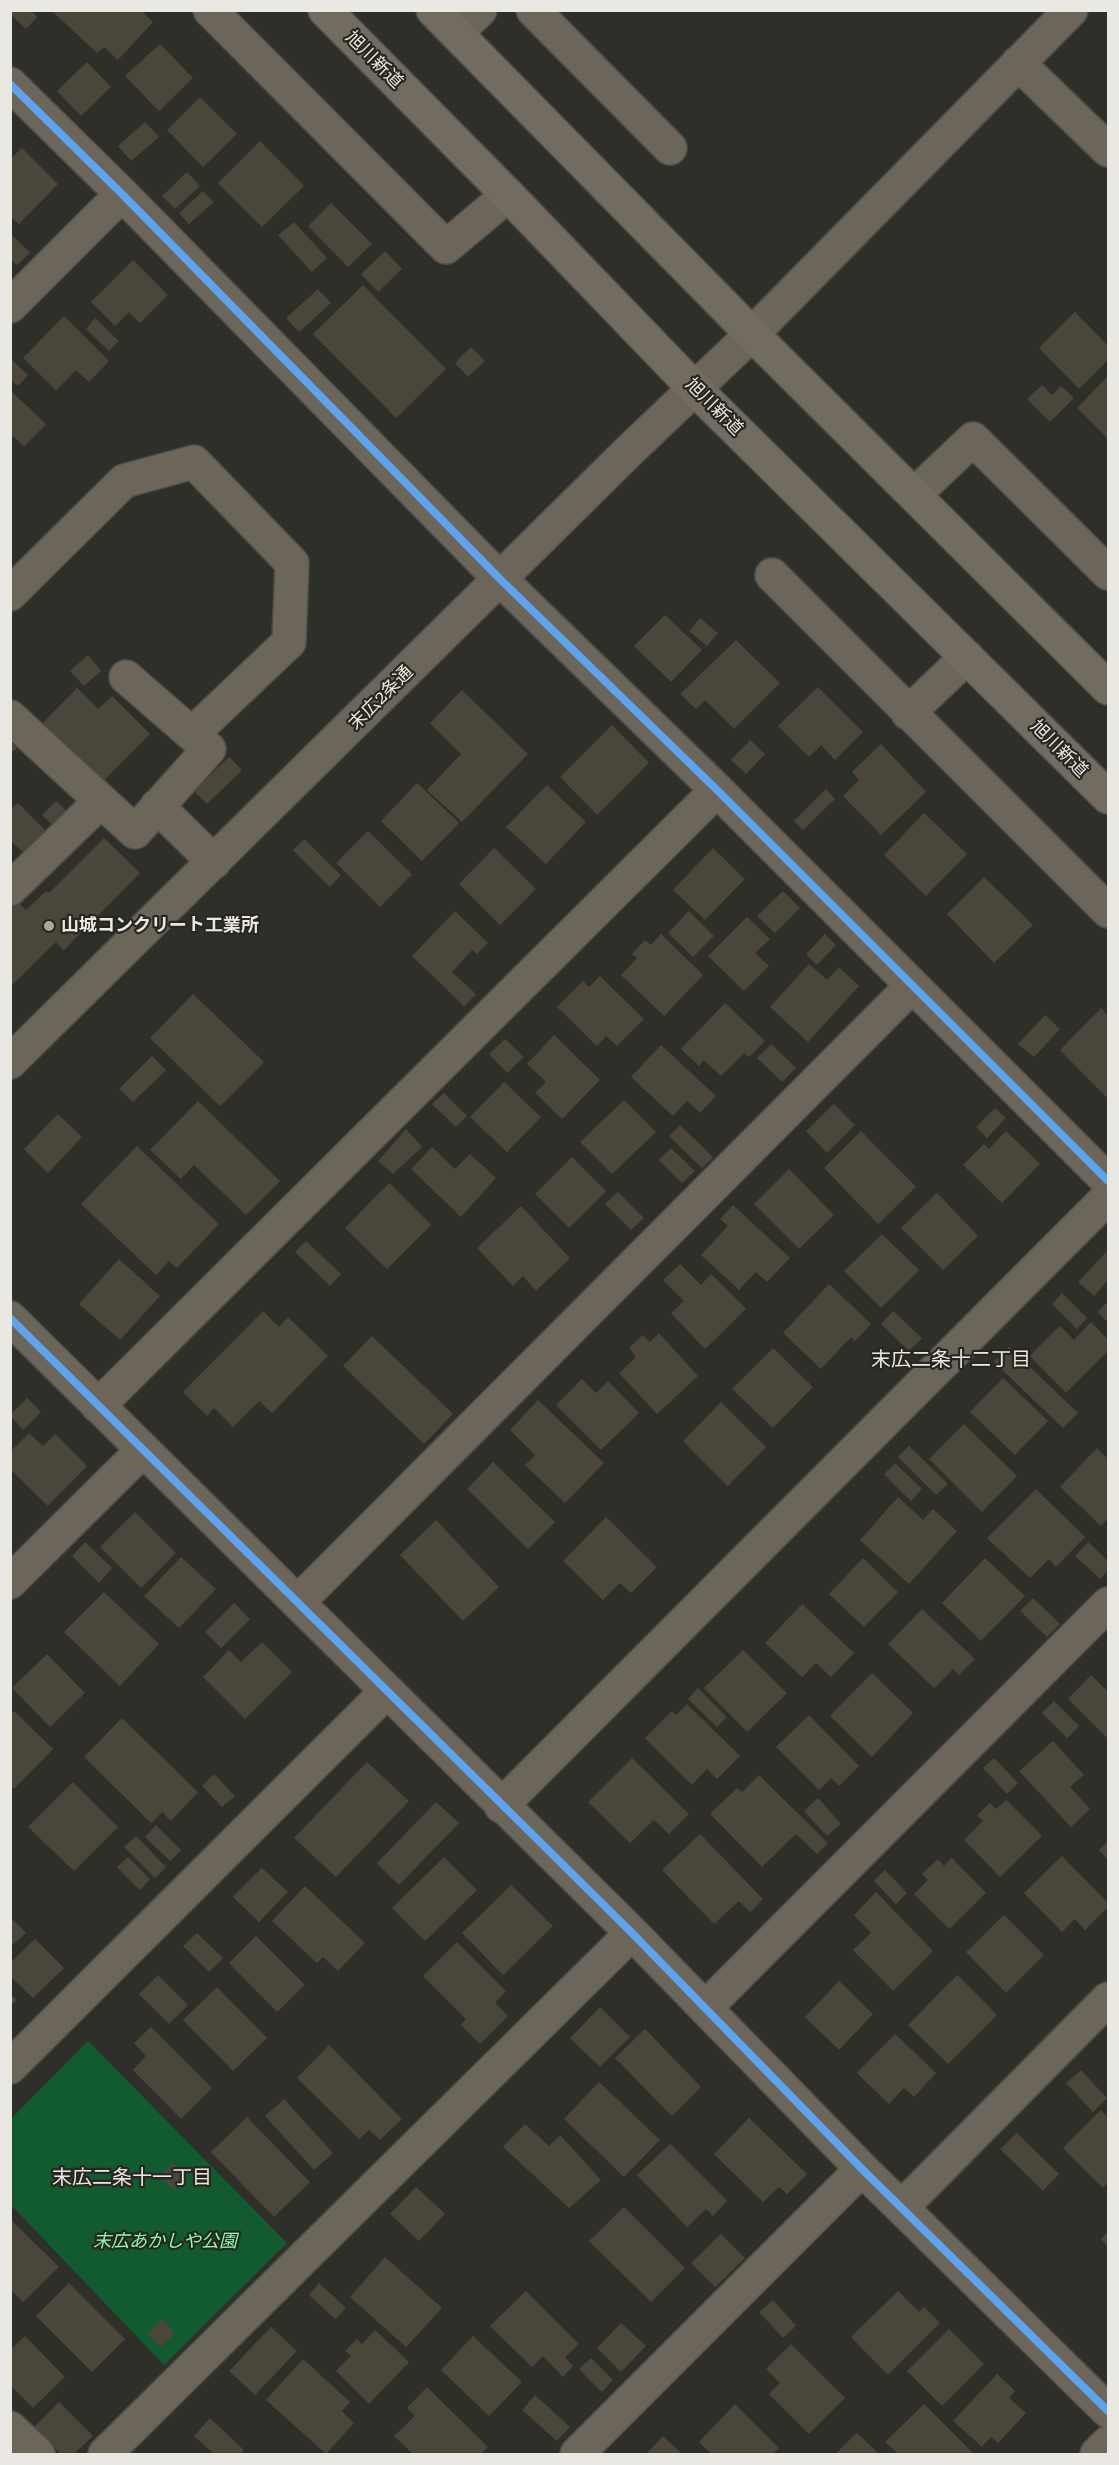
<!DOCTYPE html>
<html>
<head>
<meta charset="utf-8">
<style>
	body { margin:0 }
	#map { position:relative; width:1119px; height:2465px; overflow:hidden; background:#2f2f2a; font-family:"Roboto Serif",serif }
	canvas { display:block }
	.frame { position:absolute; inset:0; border:12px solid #eae8e3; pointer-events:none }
</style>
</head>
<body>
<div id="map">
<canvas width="1119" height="2465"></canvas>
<div class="frame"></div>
</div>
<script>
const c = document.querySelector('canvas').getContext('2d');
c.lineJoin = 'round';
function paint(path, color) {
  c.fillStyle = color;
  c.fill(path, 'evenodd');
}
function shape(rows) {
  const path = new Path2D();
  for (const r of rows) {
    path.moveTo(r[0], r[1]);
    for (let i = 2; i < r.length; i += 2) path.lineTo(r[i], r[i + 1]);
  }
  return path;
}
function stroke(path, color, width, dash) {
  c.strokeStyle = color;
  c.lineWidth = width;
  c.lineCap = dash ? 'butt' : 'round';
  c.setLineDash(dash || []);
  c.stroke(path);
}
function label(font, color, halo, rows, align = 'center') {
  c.font = font + ' "Roboto Serif","Noto Sans JP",serif';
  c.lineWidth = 4.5;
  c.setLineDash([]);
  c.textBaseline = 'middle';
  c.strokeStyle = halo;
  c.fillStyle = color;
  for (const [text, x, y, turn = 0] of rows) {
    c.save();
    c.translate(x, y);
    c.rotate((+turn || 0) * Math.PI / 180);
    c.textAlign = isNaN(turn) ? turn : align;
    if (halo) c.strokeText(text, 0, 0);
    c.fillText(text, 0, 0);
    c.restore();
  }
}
const green = shape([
	[88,2041,287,2243,164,2365,11,2205,11,2119]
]);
const building = shape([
	[10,10,31,10,37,17,26,29,10,14],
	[54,10,141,10,153,22,118,60,104,47,97,53,53,12],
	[160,44,193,78,159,111,125,76],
	[87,62,111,87,81,116,57,91],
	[200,97,237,134,203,167,167,130],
	[145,122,159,137,131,161,118,146],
	[260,141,304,186,262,227,218,183],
	[22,148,58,184,19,224,10,216,10,159],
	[187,172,200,186,175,209,162,196],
	[203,191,214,202,189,224,179,213],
	[331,203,372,244,348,267,308,226],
	[294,222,327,258,312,272,278,235],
	[10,233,30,253,17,265,10,259],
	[385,251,402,269,378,292,361,274],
	[133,260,168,295,140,323,129,312,115,326,91,302],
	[363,285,446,369,396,418,313,334],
	[318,289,331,303,299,332,286,318],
	[1075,312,1108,346,1108,360,1079,389,1039,348],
	[64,316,109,361,89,382,76,370,56,390,23,358],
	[95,318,119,341,109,351,86,329],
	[471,347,485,361,468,377,455,363],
	[10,358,28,375,18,386,10,380],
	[1108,376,1108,439,1077,408],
	[1042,385,1052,395,1061,386,1074,398,1050,422,1027,399],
	[10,390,46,424,24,446,13,436,10,439],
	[665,615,702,650,671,682,634,646],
	[700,618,718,633,707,646,689,631],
	[736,640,780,683,734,729,705,700,696,709,680,694],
	[88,655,101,671,84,686,70,671],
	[818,687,863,732,835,760,821,745,809,757,778,726],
	[77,688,98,709,112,696,150,734,101,783,42,724],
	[462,690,528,754,462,822,427,790,461,754,430,723],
	[612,725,649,763,597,815,560,777],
	[750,740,765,754,746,774,731,760],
	[10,742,17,748,10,754],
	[881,744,926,792,881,835,843,796,859,780,852,772],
	[229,757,242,770,207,804,194,791],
	[417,783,459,823,422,861,381,821],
	[547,785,586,822,546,864,506,827],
	[826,789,835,799,803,830,794,821],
	[56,801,70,814,56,828,42,815],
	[18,803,50,835,28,857,10,840,10,810],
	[924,813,967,854,926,896,884,855],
	[368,831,412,874,380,907,336,863],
	[104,838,140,873,64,950,56,942,10,987,10,905,16,900,26,910,46,891,49,893],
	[304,839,341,875,330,887,293,850],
	[494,848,536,889,500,925,459,884],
	[713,848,745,879,705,920,673,890],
	[984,877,1033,925,994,963,947,914],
	[783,891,800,908,775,933,757,916],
	[455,911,488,943,477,954,472,950,452,972,476,994,464,1006,412,956],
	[689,911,714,936,693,957,668,933],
	[747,917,770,939,755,953,769,966,744,991,708,956],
	[661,934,703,975,664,1016,621,975,637,958,632,954,645,940,651,945],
	[825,934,836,945,817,965,806,954],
	[809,964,827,980,839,967,859,986,808,1042,770,1007],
	[600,976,644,1019,617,1046,606,1036,597,1046,557,1007,583,981,589,987],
	[193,994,264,1062,220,1106,150,1038],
	[725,1003,765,1041,749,1057,744,1053,721,1076,704,1060,699,1066,681,1049],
	[1101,1008,1108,1016,1108,1099,1060,1050],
	[1045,1015,1060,1029,1034,1057,1018,1044],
	[554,1035,600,1080,562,1119,535,1093,546,1082,527,1064],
	[505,1039,524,1057,507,1073,489,1054],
	[771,1044,796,1068,782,1082,757,1058],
	[661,1045,716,1096,700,1113,687,1101,673,1116,631,1077],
	[152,1056,166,1070,133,1102,119,1089],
	[504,1082,541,1117,507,1152,470,1117],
	[444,1093,467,1116,456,1127,432,1104],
	[624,1100,656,1132,612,1174,580,1142],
	[198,1101,280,1181,246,1215,194,1165,181,1179,150,1150],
	[834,1104,855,1125,827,1153,806,1131],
	[995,1108,1006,1118,987,1138,976,1127],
	[58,1114,82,1137,48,1173,24,1149],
	[680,1125,713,1157,702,1168,669,1136],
	[406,1129,422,1147,393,1174,378,1161],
	[861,1131,916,1187,878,1224,824,1168],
	[1006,1131,1040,1164,1002,1203,963,1165,984,1144,989,1149],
	[137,1146,219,1224,177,1268,169,1261,156,1275,81,1204],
	[432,1147,455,1169,470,1154,496,1178,461,1217,411,1169],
	[671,1148,695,1171,682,1183,659,1160],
	[572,1157,606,1191,569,1228,535,1194],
	[789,1169,834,1215,799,1249,754,1204],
	[389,1183,431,1225,387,1269,345,1228],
	[618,1192,644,1218,631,1230,605,1204],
	[937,1193,978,1236,943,1270,901,1228],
	[733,1205,790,1258,767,1282,756,1272,739,1290,701,1255,728,1226,720,1219],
	[521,1206,570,1258,536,1291,523,1276,513,1286,477,1248],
	[882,1234,919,1270,881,1308,844,1271],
	[306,1241,341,1274,330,1286,295,1252],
	[1108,1250,1108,1280,1094,1296,1078,1282],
	[119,1259,160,1296,120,1340,79,1304],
	[680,1264,701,1285,711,1274,746,1309,705,1349,671,1313,684,1301,663,1280],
	[829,1284,871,1324,855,1341,851,1337,821,1369,783,1333],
	[1062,1293,1087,1318,1077,1329,1052,1304],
	[1108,1301,1108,1323,1098,1312],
	[263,1311,279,1327,288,1317,328,1356,272,1413,259,1401,233,1427,214,1408,207,1416,183,1392],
	[893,1311,922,1338,909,1351,881,1324],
	[1091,1322,1108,1340,1108,1351,1066,1393,1030,1356,1060,1326,1074,1340],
	[659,1333,698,1376,657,1414,619,1373,636,1357,629,1348,643,1335,650,1342],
	[372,1336,453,1414,424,1444,343,1366],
	[1009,1347,1078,1413,1063,1428,994,1362],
	[773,1348,813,1387,773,1428,732,1389],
	[1003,1378,1048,1421,1015,1455,970,1412],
	[582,1379,596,1393,608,1381,639,1413,601,1450,556,1405],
	[27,1398,41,1412,23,1430,10,1415],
	[538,1400,604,1463,565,1503,525,1465,535,1455,510,1430],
	[721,1402,766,1447,728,1486,683,1441],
	[964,1424,1017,1476,982,1512,929,1459],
	[29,1433,43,1446,55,1434,87,1466,48,1506,10,1469,10,1452],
	[909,1446,948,1484,936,1495,898,1457],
	[1097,1448,1108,1459,1108,1518,1101,1526,1060,1487],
	[493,1462,555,1522,528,1549,467,1489],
	[895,1463,922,1489,911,1501,884,1474],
	[1036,1489,1085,1537,1056,1567,1049,1559,1030,1578,987,1538],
	[898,1497,923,1520,933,1509,957,1531,909,1584,860,1540],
	[135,1512,176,1553,141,1588,100,1547],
	[606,1517,657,1567,631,1593,620,1583,603,1600,563,1561],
	[436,1520,499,1587,463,1621,400,1555],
	[85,1542,112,1568,99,1583,72,1556],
	[1088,1542,1108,1561,1108,1570,1100,1579,1075,1556],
	[181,1557,216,1589,179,1628,144,1596],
	[863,1558,898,1592,864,1627,829,1594],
	[985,1558,1025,1596,981,1641,942,1603],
	[104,1592,159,1644,120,1686,64,1632],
	[1033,1598,1060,1624,1047,1637,1020,1611],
	[234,1603,250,1619,221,1648,205,1632],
	[802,1604,854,1653,831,1677,816,1663,802,1677,765,1643],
	[922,1609,975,1659,959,1675,953,1669,934,1688,888,1644],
	[262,1642,292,1672,245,1719,203,1677,229,1650,241,1662],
	[743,1650,787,1693,747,1732,704,1688],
	[47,1654,85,1693,50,1727,12,1688],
	[872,1673,913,1713,872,1757,830,1716],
	[1091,1675,1108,1692,1108,1739,1068,1699],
	[698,1688,727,1717,717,1727,688,1699],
	[1054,1701,1079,1726,1067,1738,1042,1713],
	[687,1704,740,1756,717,1779,707,1769,692,1785,645,1738,672,1711,676,1715],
	[14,1711,53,1749,14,1789,10,1785,10,1715],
	[809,1715,859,1766,839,1786,831,1778,819,1790,776,1747],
	[122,1718,198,1792,171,1821,162,1812,151,1823,84,1757],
	[1053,1741,1084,1775,1070,1787,1090,1809,1071,1827,1019,1771],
	[632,1758,689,1814,669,1834,654,1820,630,1843,588,1802],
	[994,1758,1018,1783,1007,1794,983,1768],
	[367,1762,409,1801,336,1877,294,1838],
	[214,1774,235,1796,222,1807,202,1786],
	[759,1775,828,1843,817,1854,796,1834,762,1867,710,1814,737,1788,742,1792],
	[73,1782,118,1827,74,1871,28,1827],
	[818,1798,841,1824,827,1836,804,1811],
	[1006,1800,1042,1836,1000,1877,964,1840,983,1821,977,1815,990,1803,996,1809],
	[436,1802,459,1823,399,1885,377,1863],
	[156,1825,181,1850,170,1861,145,1837],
	[700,1834,763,1899,750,1912,739,1901,714,1924,662,1870],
	[136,1836,166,1867,155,1878,124,1847],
	[1108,1841,1108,1860,1099,1850],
	[1062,1856,1108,1903,1108,1907,1085,1930,1075,1919,1062,1932,1024,1893],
	[128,1857,150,1879,140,1890,117,1867],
	[444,1857,477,1890,425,1941,392,1908],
	[952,1858,986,1893,949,1929,914,1894,928,1880,922,1874,938,1859,944,1866],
	[262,1868,288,1892,259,1922,233,1897],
	[885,1870,907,1893,896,1904,874,1881],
	[511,1885,553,1926,503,1975,462,1933],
	[305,1886,365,1943,338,1971,323,1957,317,1963,272,1921],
	[876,1892,933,1951,893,1991,853,1950,871,1933,854,1915],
	[1004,1915,1044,1955,1006,1993,966,1952],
	[10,1917,26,1933,10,1947],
	[197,1933,223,1958,209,1972,183,1946],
	[256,1936,305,1985,277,2012,229,1963],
	[35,1939,64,1968,33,1998,10,1976,10,1963],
	[457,1942,506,1991,495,2003,508,2016,480,2044,461,2025,466,2019,423,1976],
	[158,1975,188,2005,169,2024,139,1994],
	[957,1975,997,2015,948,2064,908,2025],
	[839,1981,873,2014,839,2050,805,2017],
	[217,1987,267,2038,233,2071,183,2020],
	[10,1994,17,2000,10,2006],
	[600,2007,630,2037,600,2067,570,2038],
	[151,2027,212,2088,181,2119,133,2070,146,2056,134,2043],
	[645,2029,701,2087,672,2116,615,2058],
	[895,2034,936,2073,914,2097,904,2088,889,2104,857,2073],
	[329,2045,402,2119,380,2140,369,2130,359,2139,297,2078],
	[1081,2070,1107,2098,1093,2112,1066,2083],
	[599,2082,660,2140,624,2177,564,2119],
	[284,2099,333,2153,314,2170,265,2116],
	[1101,2110,1108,2118,1108,2182,1103,2188,1063,2148],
	[247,2117,310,2182,274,2217,211,2152],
	[749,2118,807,2174,787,2194,779,2187,763,2202,714,2154],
	[525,2124,549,2146,560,2135,601,2180,569,2208,503,2147],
	[1017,2133,1059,2174,1043,2191,1000,2149],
	[670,2144,727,2201,713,2216,706,2209,687,2227,637,2175],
	[173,2163,185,2175,173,2189,160,2176],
	[416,2187,445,2214,419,2241,390,2214],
	[624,2207,685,2268,651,2302,589,2241],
	[10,2219,59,2267,23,2302,10,2289],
	[1108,2231,1108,2247,1101,2239],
	[721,2234,745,2258,715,2287,691,2263],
	[385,2257,442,2308,406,2347,350,2297],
	[69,2283,125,2339,92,2372,36,2316],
	[319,2283,346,2308,335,2319,309,2295],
	[526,2291,579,2344,565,2357,573,2366,563,2377,543,2356,532,2367,490,2326],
	[898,2291,919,2312,924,2307,940,2323,888,2375,851,2337],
	[773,2300,796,2326,783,2338,759,2312],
	[162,2319,175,2333,161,2347,147,2334],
	[621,2323,646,2346,621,2372,597,2348],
	[271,2327,297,2351,255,2395,229,2371],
	[949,2329,984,2364,942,2406,907,2371],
	[375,2330,409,2362,369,2404,336,2371,351,2356,345,2351,357,2339,362,2344],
	[25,2336,65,2377,33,2408,10,2385,10,2350],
	[473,2336,522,2382,489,2416,441,2370],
	[791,2344,845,2398,809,2434,769,2394,780,2383,766,2369],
	[591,2358,613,2380,602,2392,579,2369],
	[303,2359,350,2402,342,2411,354,2423,326,2454,266,2400],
	[997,2374,1015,2391,1009,2398,1026,2413,998,2443,991,2437,982,2447,953,2421],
	[427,2387,488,2447,481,2454,413,2454,394,2436,415,2416,407,2408],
	[535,2395,570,2427,557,2441,522,2410],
	[59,2402,93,2436,74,2454,61,2454,34,2427],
	[735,2404,779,2448,773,2454,712,2454,699,2442],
	[924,2404,972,2452,969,2454,898,2454,885,2442],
	[210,2418,244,2450,240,2454,214,2454,194,2436],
	[857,2433,879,2454,835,2454],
	[663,2436,682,2454,646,2454]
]);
const minor = shape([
	[210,10,446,247,508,195],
	[533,10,670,148],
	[456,33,480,10],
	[1018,63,1108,150],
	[10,84,122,194,500,579,717,790,1108,1181],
	[10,306,122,194],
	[915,494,973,439,1108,573],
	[772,575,1108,911],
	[10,594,124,481,194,462,292,563,289,642,192,734],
	[908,713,967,657],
	[10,717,135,832,209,749,126,677],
	[157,806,214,862],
	[10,889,101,801],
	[10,1062,629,451,752,334,1071,10],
	[10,1318,632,1933,862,2169,1108,2411],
	[98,1406,717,790],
	[10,1582,143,1450],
	[298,1602,912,986],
	[501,1806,1108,1197],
	[706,2007,1108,1604],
	[10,2067,387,1691],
	[902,2207,1108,1999],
	[10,2428,38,2454],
	[105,2454,632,1933],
	[577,2454,862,2169],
	[1097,2454,1108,2443]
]);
const highway = shape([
	[325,10,508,195,694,388,1108,797],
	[433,10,752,334,1108,688]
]);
const cycleway = shape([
	[10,84,122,194,500,579,717,790,1108,1181],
	[10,1318,632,1933,862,2169,1108,2411]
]);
const markers = [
	[49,926,6,"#a9a7a2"]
];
const streetNames = [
	["旭川新道",374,60,45],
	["旭川新道",714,407,45],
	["末広2条通",381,698,-45],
	["旭川新道",1059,749,45]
];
const poiNames = [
	["山城コンクリート工業所",61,926]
];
const parkNames = [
	["末広あかしや公園",165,2242]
];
const neighbourhoodNames = [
	["末広二条十二丁目",951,1360],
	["末広二条十一丁目",132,2178]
];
paint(green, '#125a30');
paint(building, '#4b463a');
stroke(minor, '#4c4c48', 36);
stroke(highway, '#4c4c48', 36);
stroke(minor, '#6b655a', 33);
stroke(highway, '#726c60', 33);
stroke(cycleway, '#60a3ed', 8);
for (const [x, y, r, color] of markers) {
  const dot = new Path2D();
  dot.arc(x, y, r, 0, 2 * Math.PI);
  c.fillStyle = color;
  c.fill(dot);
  stroke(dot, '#28261e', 2);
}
label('18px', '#eae8e3', '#28261e', streetNames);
label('bold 18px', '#eae8e3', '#28261e', poiNames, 'left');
label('italic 18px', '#86fdab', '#28261e', parkNames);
label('20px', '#eae8e3', '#28261e', neighbourhoodNames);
</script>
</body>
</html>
